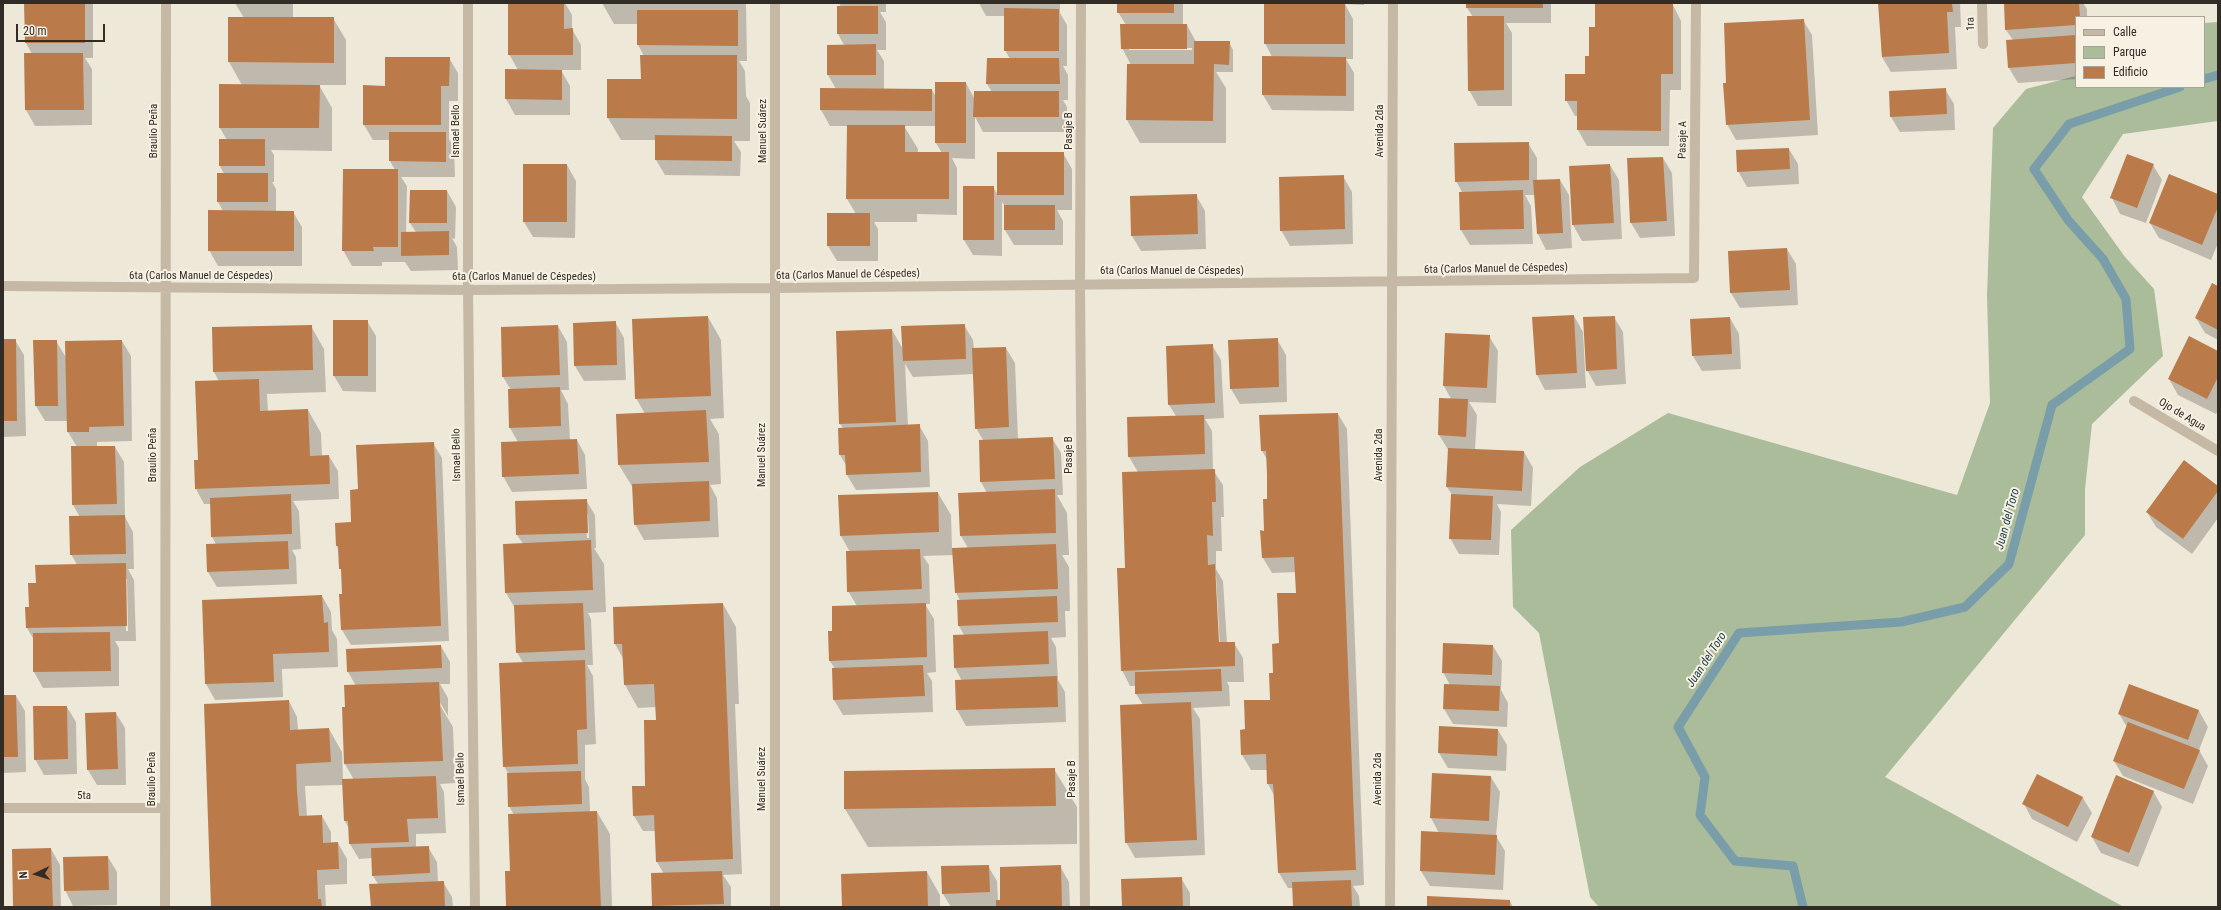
<!DOCTYPE html>
<html>
<head>
<meta charset="utf-8">
<style>
	body { margin:0 }
	#map { position:relative; width:2221px; height:910px; overflow:hidden; background:#eee8d8; font-family:"Roboto Condensed",sans-serif }
	canvas { display:block }
	.frame { position:absolute; inset:0; border:4px solid #312c26; pointer-events:none }
	.legend { position:absolute; left:2075px; top:16px; width:130px; height:72px; box-sizing:border-box; background:#f7f1e3; border:1px solid #a8a297; margin:0; padding:5px 7px; list-style:none; font-size:12px; color:#312c26 }
	.legend li { display:flex; align-items:center; gap:8px; height:20px }
	.legend b { width:20px; border:1px solid #a8a297 }
	.north { position:absolute; left:16px; top:854px; width:40px; height:40px; -webkit-text-stroke:3px #f7f1e3; paint-order:stroke; rotate:266deg; font-size:11px; font-weight:700; line-height:16px; text-align:center; color:#312c26 }
	.north::after { content:''; display:block; margin:auto; width:14px; height:18px; background:#312c26; clip-path:polygon(50% 0,100% 100%,50% 72%,0 100%) }
	.scale { position:absolute; left:16px; top:24px; width:89px; height:18px; box-sizing:border-box; border:2px solid #312c26; border-top:0; padding-left:5px; font-size:12px; line-height:14px; white-space:nowrap; color:#312c26; -webkit-text-stroke:3px #f7f1e3; paint-order:stroke }
</style>
</head>
<body>
<div id="map">
<canvas width="2221" height="910"></canvas>
<div class="frame"></div>
<ul class="legend">
<li><b style="height:5px;background:#c5b9a5"></b>Calle</li>
<li><b style="height:11px;background:#aabc99"></b>Parque</li>
<li><b style="height:11px;background:#bb7a49"></b>Edificio</li>
</ul>
<div class="north">N</div>
<div class="scale">20 m</div>
</div>
<script>
const c = document.querySelector('canvas').getContext('2d');
c.lineJoin = 'round';
function paint(path, color) {
  c.fillStyle = color;
  c.fill(path, 'evenodd');
}
function shape(rows) {
  const path = new Path2D();
  for (const r of rows) {
    path.moveTo(r[0], r[1]);
    for (let i = 2; i < r.length; i += 2) path.lineTo(r[i], r[i + 1]);
  }
  return path;
}
function stroke(path, color, width, dash) {
  c.strokeStyle = color;
  c.lineWidth = width;
  c.lineCap = dash ? 'butt' : 'round';
  c.setLineDash(dash || []);
  c.stroke(path);
}
function label(font, color, halo, rows, align = 'center') {
  c.font = font + ' "Roboto Condensed",sans-serif';
  c.lineWidth = 4;
  c.setLineDash([]);
  c.textBaseline = 'middle';
  c.strokeStyle = halo;
  c.fillStyle = color;
  for (const [text, x, y, turn = 0] of rows) {
    c.save();
    c.translate(x, y);
    c.rotate((+turn || 0) * Math.PI / 180);
    c.textAlign = isNaN(turn) ? turn : align;
    if (halo) c.strokeText(text, 0, 0);
    c.fillText(text, 0, 0);
    c.restore();
  }
}
const green = shape([
	[2218,22,2218,121,2123,134,2082,197,2125,257,2154,289,2163,356,2092,424,2085,489,2085,535,1885,777,2124,907,1599,907,1590,897,1539,633,1513,607,1511,530,1580,467,1668,413,1957,495,1990,403,1987,295,1993,128,2026,89,2076,76,2076,87,2204,87,2204,23]
]);
const shadow = shape([
	[25,3,93,3,93,58,85,58,92,69,92,125,35,126,26,110,25,54,32,54,26,43],
	[235,3,293,3,293,18,333,18,346,40,346,85,319,85,332,108,332,151,271,150,274,155,274,182,272,182,276,189,276,212,293,212,302,227,302,266,218,266,209,250,223,211,218,202,224,174,220,166,220,140,227,140,220,128,242,85,229,62,229,18,244,18],
	[509,3,565,3,572,15,572,29,581,45,581,70,561,70,570,86,570,115,515,115,506,99,506,70,518,70,509,54],
	[602,3,746,3,747,61,739,61,745,71,746,96,750,103,750,141,734,141,741,152,740,176,665,175,656,160,656,140,621,140,608,118,643,80,644,56,638,45,638,24,614,24],
	[839,3,886,3,886,12,880,12,886,22,886,50,877,50,884,61,884,89,932,90,936,97,966,83,974,98,992,92,987,84,1010,59,1005,50,1005,16,986,16,979,3,1060,3,1060,13,1067,25,1067,66,1063,66,1068,75,1068,100,1063,100,1067,107,1067,132,983,132,975,117,975,159,952,158,957,168,957,215,917,214,917,222,874,222,878,229,878,261,837,261,828,246,856,214,847,199,848,126,830,126,821,110,821,89,836,89,828,75,844,45,838,34,841,7],
	[904,126,936,126,936,143,942,153,918,153,918,149],
	[1118,3,1183,3,1183,25,1187,25,1196,42,1229,42,1233,50,1233,72,1216,72,1226,88,1226,143,1140,143,1127,120,1131,65,1122,48,1126,25,1118,12],
	[1129,48,1192,48,1192,50,1129,50],
	[1258,3,1364,3,1364,5,1345,4,1353,19,1353,59,1346,59,1354,73,1354,111,1272,110,1263,95,1272,57,1265,43,1265,4],
	[1467,3,1551,3,1551,23,1506,23,1512,33,1512,106,1478,106,1469,90,1473,17,1467,8],
	[1879,3,1960,3,1961,27,1955,27,1957,69,1891,72,1882,57],
	[2005,3,2083,3,2087,9,2087,17,2076,17,2076,79,2018,83,2009,68,2013,40,2006,30],
	[1673,5,1681,21,1681,90,1670,90,1669,146,1587,146,1578,130,1578,116,1575,116,1566,100,1586,75,1596,28],
	[1803,20,1812,35,1818,135,1736,140,1727,124],
	[449,58,458,73,458,101,449,101,449,139,454,148,455,177,401,177,407,186,406,233,416,232,410,223,447,191,456,207,455,239,452,238,457,247,458,270,411,271,405,262,382,262,382,266,352,266,343,250,395,170,390,161,390,140,373,140,364,125,386,87],
	[1945,89,1954,104,1955,130,1900,132,1891,117,1890,92],
	[1528,143,1537,158,1537,181,1560,180,1569,195,1572,248,1546,250,1538,234,1535,195,1525,195,1531,206,1533,244,1470,245,1461,230,1462,192,1456,181],
	[1789,149,1798,164,1799,184,1747,187,1738,171],
	[998,153,1063,153,1072,169,1072,210,1057,210,1063,221,1063,245,1014,245,1005,230,1005,206,1002,202,1002,256,973,255,964,240,993,187,998,195],
	[1663,158,1672,173,1675,236,1640,238,1631,223],
	[567,165,576,181,575,238,533,237,524,222],
	[1610,165,1619,180,1622,239,1582,241,1573,225,1570,167],
	[2153,165,2162,180,2146,223,2120,214,2112,198],
	[1343,176,1352,192,1353,244,1290,246,1281,230],
	[1196,195,1205,211,1206,249,1141,251,1132,236],
	[2218,195,2218,243,2211,260,2159,238,2150,223],
	[1787,249,1796,264,1798,305,1740,308,1731,293,1729,252],
	[2218,287,2218,340,2205,333,2196,318],
	[1574,316,1583,332,1586,388,1545,390,1537,375],
	[708,317,721,340,724,418,710,419,719,434,721,484,710,485,717,498,719,537,644,540,635,524,633,488,619,465,617,415,645,414,636,398],
	[1614,317,1623,332,1626,384,1596,386,1587,370],
	[1730,318,1739,334,1741,369,1702,371,1693,356],
	[367,321,376,336,376,392,343,391,334,376],
	[615,322,624,338,626,380,584,381,575,366],
	[964,325,973,340,974,349,1006,348,1015,363,1018,439,1052,438,1061,453,1063,495,1057,495,1067,513,1069,555,1062,555,1069,567,1070,611,1065,611,1066,637,1051,638,1056,647,1058,680,1065,692,1066,722,966,726,957,710,956,681,962,681,955,668,964,635,959,626,960,601,956,592,954,555,923,556,929,565,930,604,925,604,934,619,936,672,927,673,932,681,933,712,843,715,834,700,835,669,830,661,833,632,857,606,848,591,850,552,841,536,938,493,951,515,952,549,968,548,961,536,987,493,981,482,983,440,976,428,974,374,913,377,905,364,908,426,919,425,928,441,930,487,856,490,847,475,846,465,840,455,839,429,843,428,840,424,837,332,892,330,903,349],
	[311,326,324,349,326,392,267,394,268,412,308,410,321,433,322,456,329,456,338,471,339,499,293,501,299,511,301,549,292,550,296,557,297,584,217,587,208,572,216,544,212,537,211,504,204,504,196,489,219,381,214,372,213,328],
	[558,326,567,342,569,390,561,390,568,404,570,440,577,440,585,455,587,489,512,492,503,476,518,442,510,428,511,390,503,377],
	[1489,336,1498,351,1496,403,1469,402,1477,415,1475,450,1524,452,1533,468,1531,506,1497,504,1501,512,1499,555,1459,554,1450,538,1452,495,1447,487,1449,451,1439,435,1440,399,1451,399,1444,386],
	[1277,339,1286,355,1287,402,1240,404,1231,389],
	[3,340,15,340,24,355,26,436,3,437],
	[56,341,67,359,122,341,131,356,132,441,97,442,97,447,115,447,124,462,125,517,133,532,134,569,128,569,134,580,136,641,115,641,119,648,119,686,43,688,34,672,34,640,27,628,37,584,77,565,71,554,80,517,73,505,77,447,68,432,68,421,45,421,36,406],
	[125,579,127,579,128,631,126,631],
	[1212,345,1221,360,1224,418,1205,419,1212,431,1213,470,1223,485,1224,517,1221,517,1222,551,1216,551,1216,569,1223,581,1227,643,1234,643,1243,658,1244,682,1227,682,1229,686,1230,706,1193,708,1200,719,1205,855,1135,858,1126,842,1143,705,1136,694,1136,686,1130,686,1122,670,1126,569,1138,472,1129,457,1176,416,1169,405],
	[1214,574,1216,577,1220,647,1218,647],
	[2218,352,2218,410,2216,414,2178,395,2169,379],
	[1338,414,1347,429,1364,885,1353,886,1359,896,1360,907,1294,907,1293,888,1288,888,1279,873,1274,795,1268,784,1267,770,1251,770,1242,755,1246,730,1271,701,1280,644,1297,594,1296,572,1272,573,1263,558,1268,500,1268,461,1262,451,1260,416],
	[433,443,442,458,449,641,351,645,342,630,342,572,337,546,353,523,359,490],
	[2218,487,2218,518,2192,554,2156,527,2147,512],
	[586,500,595,515,596,548,594,548,604,564,606,612,588,613,591,619,593,665,587,665,593,676,596,744,585,745,585,779,589,787,590,812,597,812,610,834,612,907,507,907,514,815,509,806,508,773,504,766,523,663,517,652,516,610,506,593,504,545,523,544,517,535],
	[586,514,588,514,589,538,587,538],
	[322,596,331,612,332,630,337,639,338,667,282,669,283,697,215,700,206,684,203,601],
	[723,604,736,627,739,704,735,704,742,874,723,875,731,887,731,907,654,907,664,874,657,862,656,831,643,831,634,816,646,787,657,721,656,707,638,708,625,685,624,660,615,644,614,608],
	[441,646,450,662,450,684,440,684,448,698,448,716,438,699,437,700,453,727,455,783,440,784,444,792,446,833,416,834,416,847,428,847,437,862,438,882,443,882,452,897,453,907,372,907,378,884,373,876,372,858,359,859,350,844,349,829,345,821,343,785,305,786,307,817,322,816,331,832,331,844,338,843,347,859,347,884,325,885,326,907,212,907,289,701,297,717,298,730,329,729,342,752,343,780,354,780,345,764,343,708,346,708,356,686,348,672],
	[1493,646,1502,661,1501,690,1508,703,1507,727,1453,724,1444,709,1450,685,1443,672],
	[3,696,16,696,25,711,26,772,3,773],
	[67,707,76,722,77,774,44,775,35,759],
	[2199,711,2208,727,2199,750,2208,766,2193,804,2123,776,2114,761,2127,727,2119,714],
	[116,713,125,728,126,785,97,785,88,770,86,714],
	[1498,730,1507,745,1506,771,1448,768,1439,753],
	[1054,769,1077,807,1077,844,868,847,845,809],
	[1433,774,1491,777,1500,792,1496,836,1505,851,1503,890,1430,886,1421,871,1439,833,1431,818],
	[2153,791,2162,807,2138,867,2101,853,2092,837],
	[2083,798,2092,813,2077,842,2032,819,2024,804],
	[51,849,60,865,61,907,14,907],
	[108,857,117,872,117,905,73,906,65,890],
	[988,866,997,881,998,901,1001,901,1060,866,1069,882,1070,907,951,907,943,894],
	[927,872,940,895,940,907,843,907],
	[1181,878,1190,893,1190,907,1123,907],
	[1510,901,1513,907,1428,907]
]);
const stream = shape([
	[2204,79,2218,75],
	[1803,907,1793,866,1735,861,1700,815,1705,777,1678,727,1739,633,1901,622,1965,607,2009,564,2052,405,2130,349,2126,299,2103,259,2068,220,2034,169,2069,124,2180,87]
]);
const building = shape([
	[24,3,85,3,85,43,25,43],
	[508,3,564,3,564,29,573,28,573,55,508,55],
	[1117,3,1174,3,1174,13,1117,13],
	[1264,3,1345,3,1345,44,1264,44],
	[1466,3,1543,3,1543,8,1466,8],
	[1878,3,1952,3,1953,12,1947,12,1949,53,1882,57],
	[2004,3,2079,3,2080,17,2076,17,2076,25,2005,30],
	[1595,4,1673,4,1673,74,1661,74,1661,131,1577,130,1577,101,1565,101,1565,74,1585,74,1585,56,1589,56,1589,27,1595,27],
	[837,6,878,6,878,34,837,34],
	[1004,8,1059,9,1059,51,1004,51],
	[637,10,738,10,738,46,637,45],
	[1467,16,1504,16,1504,90,1468,91],
	[228,17,334,17,334,63,228,62],
	[1804,19,1810,120,1726,125,1723,83,1726,83,1724,23],
	[1120,24,1187,24,1187,49,1121,49],
	[2076,35,2076,63,2008,68,2006,40],
	[1194,41,1230,41,1229,65,1214,64,1213,121,1126,120,1127,64,1194,64],
	[876,44,876,75,827,75,827,45],
	[24,53,83,53,84,110,25,110],
	[640,55,737,55,737,119,607,118,607,79,641,79],
	[1262,56,1346,57,1346,96,1262,95],
	[385,57,450,57,449,86,441,86,441,125,363,125,363,85,385,86],
	[987,58,1059,58,1060,84,986,84],
	[505,69,562,70,562,100,505,99],
	[935,82,966,82,966,143,935,143],
	[219,84,320,85,319,128,219,128],
	[820,88,932,89,932,111,820,110],
	[1946,88,1947,114,1890,117,1889,91],
	[974,91,1059,91,1059,117,973,117],
	[847,125,905,125,905,152,949,152,949,199,846,199],
	[389,132,446,132,446,162,389,161],
	[655,135,732,136,732,161,655,160],
	[219,139,265,139,265,166,219,166],
	[1529,142,1529,180,1455,182,1454,143],
	[1789,148,1790,169,1737,172,1736,150],
	[997,152,1064,152,1064,195,997,195],
	[2127,154,2154,164,2137,208,2110,198],
	[1663,157,1667,221,1630,223,1627,158],
	[523,164,567,164,567,222,523,222],
	[1610,164,1614,223,1572,225,1569,166],
	[343,169,398,169,398,247,373,247,374,251,342,251],
	[217,173,268,173,268,202,217,202],
	[2169,174,2218,194,2218,207,2202,245,2149,223],
	[1344,175,1345,229,1280,231,1279,177],
	[1560,179,1563,233,1537,234,1533,180],
	[963,186,994,186,994,240,963,240],
	[410,190,447,190,447,223,409,223],
	[1523,190,1524,229,1460,230,1459,192],
	[1197,194,1198,234,1131,236,1130,196],
	[1004,205,1055,205,1055,230,1004,230],
	[208,210,294,211,294,251,208,251],
	[827,213,870,213,870,246,827,246],
	[449,231,449,255,401,256,401,232],
	[1787,248,1790,290,1730,293,1728,251],
	[2212,283,2218,286,2218,330,2195,318],
	[1574,315,1577,373,1536,375,1532,317],
	[708,316,711,396,635,399,632,319],
	[1615,316,1617,369,1586,371,1583,317],
	[1730,317,1732,354,1692,356,1690,319],
	[333,320,368,320,368,376,333,376],
	[616,321,617,365,574,366,573,323],
	[965,324,966,359,903,361,901,326],
	[312,325,313,370,213,372,212,327],
	[558,325,560,375,502,377,501,327],
	[892,329,896,422,839,424,836,331],
	[1445,333,1490,335,1487,388,1443,386],
	[2189,336,2218,351,2218,377,2207,399,2168,379],
	[1278,338,1279,387,1230,389,1228,340],
	[3,339,16,339,17,421,3,421],
	[33,340,57,340,58,406,35,406],
	[122,340,124,426,89,427,89,432,67,432,65,341],
	[1213,344,1215,403,1168,405,1166,346],
	[1006,347,1009,427,975,429,972,348],
	[259,379,260,411,308,409,310,456,329,455,330,484,195,489,194,460,198,460,195,381],
	[560,387,561,426,509,428,508,389],
	[1439,398,1468,399,1466,437,1438,435],
	[706,410,709,462,618,465,616,414],
	[1338,413,1356,870,1278,873,1273,784,1267,784,1266,754,1241,755,1240,730,1245,729,1244,700,1270,700,1269,673,1273,673,1272,644,1279,643,1277,593,1296,593,1294,557,1262,558,1260,530,1264,531,1263,499,1267,499,1267,475,1266,451,1261,451,1259,415],
	[1204,415,1205,454,1128,457,1127,417],
	[920,424,921,472,846,475,845,455,839,455,838,428],
	[1053,437,1055,479,980,482,979,440],
	[577,439,579,474,502,477,501,442],
	[434,442,441,626,341,630,339,594,342,594,341,569,339,569,338,546,336,546,335,523,351,522,350,490,358,489,356,445],
	[71,446,115,446,117,504,72,505],
	[1448,448,1524,451,1522,491,1446,487],
	[2184,460,2218,486,2218,491,2183,539,2146,512],
	[1215,469,1216,502,1212,502,1213,536,1207,535,1208,565,1215,564,1219,642,1235,642,1235,666,1121,671,1117,568,1125,568,1122,472],
	[709,481,710,521,634,525,632,484],
	[1055,489,1056,533,960,536,958,493],
	[938,492,939,532,840,536,838,495],
	[291,494,292,534,211,537,210,498],
	[1451,494,1493,496,1491,540,1449,539],
	[587,499,588,533,516,535,515,501],
	[125,515,126,554,70,555,69,516],
	[591,540,593,590,505,593,503,544],
	[288,541,289,569,207,572,206,544],
	[1056,544,1058,589,955,593,952,548],
	[920,549,922,589,847,592,846,551],
	[126,563,127,626,26,628,25,607,29,607,28,583,36,583,35,565],
	[322,595,324,623,328,622,329,652,273,654,274,682,205,684,202,600],
	[1057,596,1058,622,958,626,957,600],
	[583,603,585,650,516,653,514,605],
	[723,603,733,859,656,862,654,815,633,816,632,786,645,786,644,720,656,720,654,684,624,685,622,644,614,644,613,607],
	[926,603,927,657,829,661,828,631,832,631,832,606],
	[1048,631,1049,664,954,668,953,635],
	[110,632,111,671,33,672,33,633],
	[1443,643,1493,645,1492,675,1442,673],
	[441,645,442,668,347,672,346,649],
	[585,660,587,729,577,730,578,764,503,767,499,663],
	[923,665,925,696,833,700,832,668],
	[1221,669,1222,691,1135,694,1135,672],
	[1057,676,1058,707,956,710,955,680],
	[439,682,443,761,344,764,342,707,345,707,344,685],
	[1444,684,1500,686,1499,711,1443,709],
	[2129,684,2199,710,2188,740,2118,714],
	[3,695,16,695,18,757,3,757],
	[289,700,290,730,329,728,331,762,296,764,297,790,299,816,322,815,323,843,338,842,339,869,317,870,318,899,321,899,322,907,211,907,204,704],
	[1191,702,1197,840,1125,843,1120,705],
	[33,706,67,706,68,759,34,760],
	[116,712,118,769,87,770,85,713],
	[2128,722,2200,750,2184,789,2113,761],
	[1439,726,1498,729,1497,756,1438,753],
	[1055,768,1056,806,844,809,844,771],
	[581,771,582,804,508,807,507,773],
	[1432,773,1491,776,1489,821,1430,818],
	[2037,774,2083,797,2068,827,2022,804],
	[2116,775,2154,791,2129,853,2091,837],
	[436,776,438,818,407,819,409,842,349,844,348,821,344,821,342,779],
	[597,811,601,907,506,907,505,871,510,871,508,814],
	[1421,831,1497,835,1495,875,1420,871],
	[429,846,430,873,372,876,371,848],
	[51,848,53,907,13,907,12,849],
	[108,856,109,890,64,891,63,857],
	[989,865,990,892,942,894,941,866],
	[1061,865,1062,907,996,907,996,900,1000,900,1000,867],
	[722,871,724,904,652,906,651,873],
	[927,871,928,907,842,907,841,874],
	[1182,877,1183,907,1122,907,1121,879],
	[1351,880,1352,907,1293,907,1292,882],
	[444,881,445,907,371,907,369,884],
	[1427,896,1510,900,1510,907,1427,907]
]);
const minor = shape([
	[468,3,468,290,475,907],
	[1081,3,1080,284,1085,907],
	[1982,3,1983,44],
	[3,286,468,290,774,288,1694,278,1696,3],
	[2134,401,2218,451],
	[3,808,164,808],
	[165,907,166,3],
	[775,907,775,3],
	[1390,907,1393,3]
]);
const streetNames = [
	["1ra",1971,24,-92],
	["Braulio Peña",154,131,-90],
	["Ismael Bello",456,131,-90],
	["Manuel Suárez",763,131,-90],
	["Pasaje B",1069,131,-90],
	["Avenida 2da",1380,131,-90],
	["Pasaje A",1683,140,-89],
	["6ta (Carlos Manuel de Céspedes)",1496,269,-1],
	["6ta (Carlos Manuel de Céspedes)",1172,271],
	["6ta (Carlos Manuel de Céspedes)",848,275,-1],
	["6ta (Carlos Manuel de Céspedes)",201,276],
	["6ta (Carlos Manuel de Céspedes)",524,277],
	["Ojo de Agua",2182,415,31],
	["Braulio Peña",153,455,-90],
	["Ismael Bello",457,455,-91],
	["Manuel Suárez",762,455,-90],
	["Pasaje B",1069,455,-90],
	["Avenida 2da",1379,455,-90],
	["Braulio Peña",152,779,-90],
	["Ismael Bello",461,779,-91],
	["Manuel Suárez",762,779,-90],
	["Pasaje B",1072,779,-90],
	["Avenida 2da",1378,779,-90],
	["5ta",84,796]
];
const waterNames = [
	["Juan del Toro",2008,519,-75],
	["Juan del Toro",1707,660,-57]
];
paint(green, '#aabc99');
paint(shadow, '#0003');
stroke(stream, '#799ea9', 9);
paint(building, '#bb7a49');
stroke(minor, '#c5b9a5', 10);
label('11px', '#312c26', '#f7f1e3', streetNames);
label('italic 12px', '#1f434f', '#f7f1e3', waterNames);
</script>
</body>
</html>
